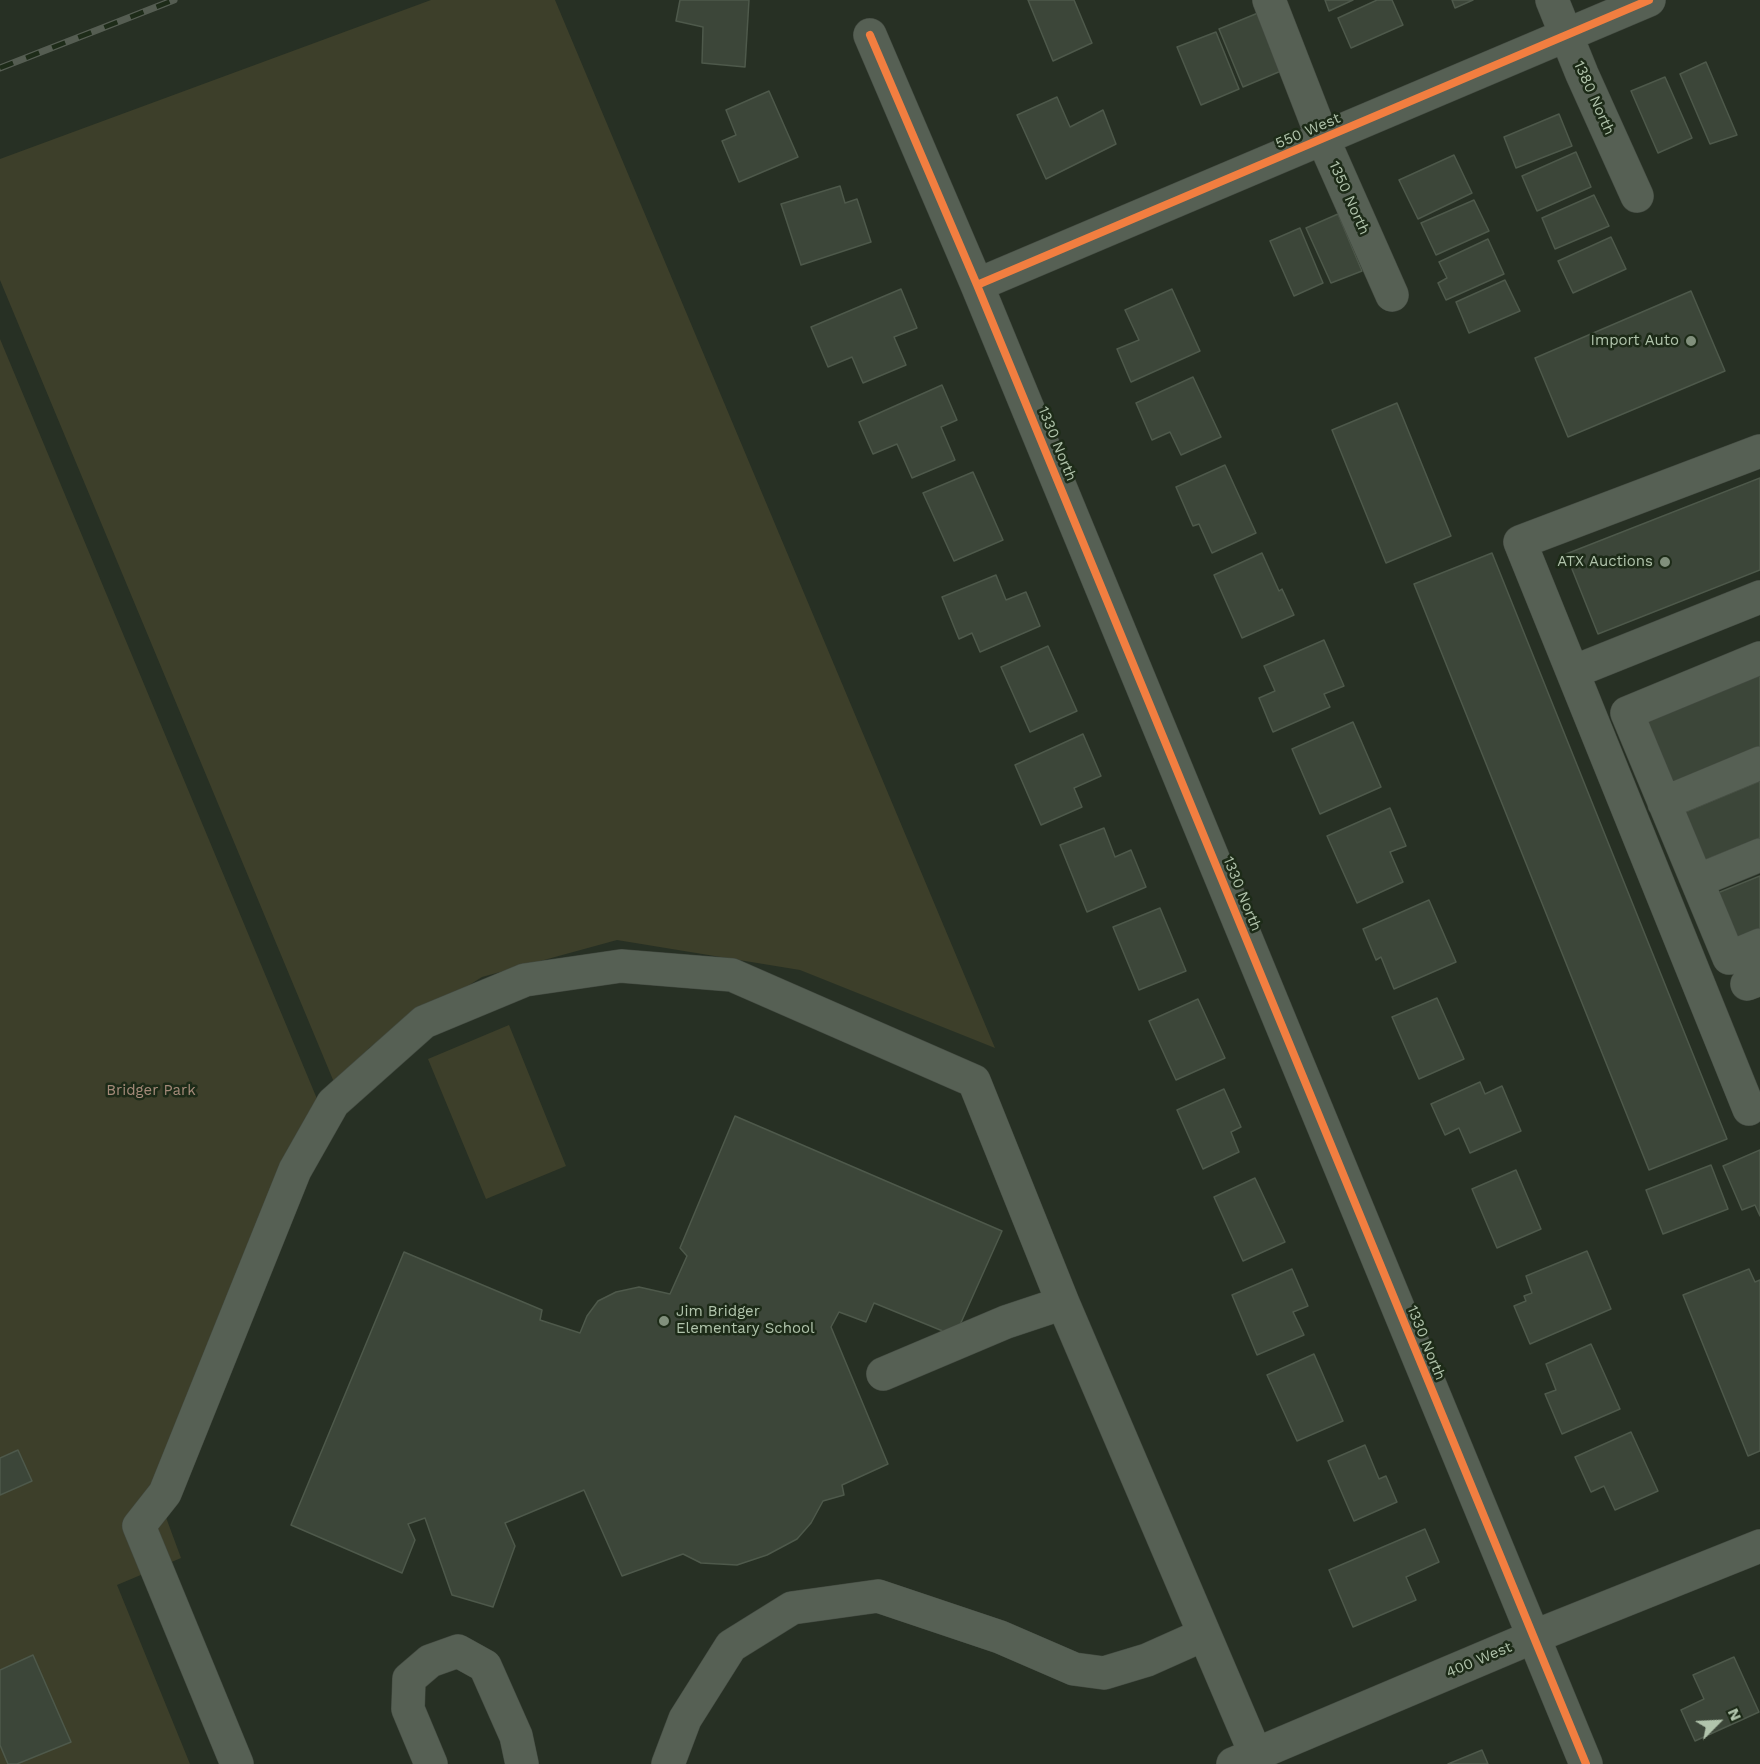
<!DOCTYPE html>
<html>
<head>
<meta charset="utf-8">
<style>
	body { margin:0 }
	#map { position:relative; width:1760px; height:1764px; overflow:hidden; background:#273024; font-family:"Work Sans",sans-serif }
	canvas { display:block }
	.north { position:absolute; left:1688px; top:1692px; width:60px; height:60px; -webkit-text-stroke:4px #1d2b18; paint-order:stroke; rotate:66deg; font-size:16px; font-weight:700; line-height:24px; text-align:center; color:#b1c4ac }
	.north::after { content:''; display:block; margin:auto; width:21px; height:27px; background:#b1c4ac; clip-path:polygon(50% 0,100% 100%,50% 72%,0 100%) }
</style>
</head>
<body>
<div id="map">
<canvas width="1760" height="1764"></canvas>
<div class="north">N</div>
</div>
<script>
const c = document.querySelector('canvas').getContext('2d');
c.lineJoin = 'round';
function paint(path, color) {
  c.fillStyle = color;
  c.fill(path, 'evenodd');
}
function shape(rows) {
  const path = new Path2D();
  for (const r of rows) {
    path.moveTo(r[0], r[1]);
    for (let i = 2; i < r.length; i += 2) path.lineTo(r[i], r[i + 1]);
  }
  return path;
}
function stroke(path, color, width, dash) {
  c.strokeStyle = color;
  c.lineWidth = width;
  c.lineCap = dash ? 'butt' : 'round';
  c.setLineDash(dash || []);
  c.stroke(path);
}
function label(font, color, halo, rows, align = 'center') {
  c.font = font + ' "Work Sans",sans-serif';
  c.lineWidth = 5;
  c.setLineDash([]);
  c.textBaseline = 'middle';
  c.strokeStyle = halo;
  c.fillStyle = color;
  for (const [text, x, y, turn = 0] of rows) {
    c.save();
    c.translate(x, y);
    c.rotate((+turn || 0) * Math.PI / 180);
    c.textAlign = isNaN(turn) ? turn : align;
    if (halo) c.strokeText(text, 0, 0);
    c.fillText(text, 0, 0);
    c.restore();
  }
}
const green = shape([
	[431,0,555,0,995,1048,800,970,617,940,482,977,369,1048,336,1087,0,280,0,159],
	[0,339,320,1106,154,1485,181,1558,117,1585,190,1764,0,1764],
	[509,1025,566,1166,486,1199,428,1059]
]);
const building = shape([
	[680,0,749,0,745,67,702,63,703,27,676,21,680,0],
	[1028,0,1074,0,1092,43,1053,61,1028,0],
	[1325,0,1353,0,1329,11,1325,0],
	[1377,0,1392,0,1403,25,1351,48,1338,18,1377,0],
	[1452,0,1473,0,1455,8,1452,0],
	[1258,13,1281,71,1243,87,1219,29,1258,13],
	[1216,32,1239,89,1201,105,1177,47,1216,32],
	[1706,62,1737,135,1710,144,1680,74,1706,62],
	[1665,77,1692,138,1658,153,1631,91,1665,77],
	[769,91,798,157,739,182,722,141,736,135,726,110,769,91],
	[1057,97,1070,127,1103,110,1116,144,1046,179,1017,115,1057,97],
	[1559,114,1572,146,1516,168,1504,137,1559,114],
	[1576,152,1591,187,1537,211,1522,176,1576,152],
	[1454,155,1472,193,1418,219,1399,180,1454,155],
	[840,186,845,203,857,199,871,242,801,265,781,204,840,186],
	[1594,195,1609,226,1555,249,1542,218,1594,195],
	[1474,200,1489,231,1436,255,1421,223,1474,200],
	[1338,214,1362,271,1331,283,1306,228,1338,214],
	[1300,228,1323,283,1294,296,1270,241,1300,228],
	[1611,237,1626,269,1573,293,1558,261,1611,237],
	[1488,239,1504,274,1446,300,1438,283,1447,278,1439,262,1488,239],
	[1505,280,1520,311,1469,333,1456,302,1505,280],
	[901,289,917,328,894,337,906,365,863,383,852,357,828,367,811,327,901,289],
	[1172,289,1200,351,1131,382,1117,349,1139,340,1125,310,1172,289],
	[1691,291,1725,371,1568,437,1535,358,1691,291],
	[1193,377,1221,437,1181,455,1170,432,1152,440,1136,403,1193,377],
	[942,385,957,420,941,427,955,460,912,478,897,444,873,454,859,422,942,385],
	[1397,403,1451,536,1386,563,1332,430,1397,403],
	[1225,465,1256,533,1212,553,1199,524,1193,526,1176,487,1225,465],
	[973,472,1003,540,954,561,923,493,973,472],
	[1760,478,1760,570,1598,634,1566,554,1760,478],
	[1262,553,1279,591,1282,589,1294,615,1242,638,1214,575,1262,553],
	[1492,553,1727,1139,1649,1170,1414,584,1492,553],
	[996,575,1006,600,1026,592,1040,626,980,652,972,633,959,639,942,597,996,575],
	[1324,640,1344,686,1324,694,1330,707,1273,732,1259,698,1275,691,1264,666,1324,640],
	[1048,646,1077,711,1030,732,1001,667,1048,646],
	[1760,675,1760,750,1669,787,1643,722,1760,675],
	[1353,722,1381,787,1320,814,1292,749,1353,722],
	[1083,734,1101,776,1074,788,1082,807,1041,825,1015,765,1083,734],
	[1760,781,1760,838,1698,863,1678,815,1760,781],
	[1390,808,1406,846,1390,852,1403,882,1357,903,1327,836,1390,808],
	[1104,828,1115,857,1131,850,1146,887,1087,912,1060,845,1104,828],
	[1760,876,1760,930,1735,941,1715,894,1760,876],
	[1429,900,1456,962,1394,989,1381,957,1376,960,1363,929,1429,900],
	[1160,908,1186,971,1139,990,1113,927,1160,908],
	[1437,998,1464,1059,1419,1079,1392,1017,1437,998],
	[1198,999,1225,1058,1176,1080,1149,1021,1198,999],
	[1480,1082,1485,1094,1502,1086,1521,1131,1470,1153,1459,1128,1445,1135,1431,1104,1480,1082],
	[1224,1089,1241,1127,1231,1132,1239,1152,1203,1169,1177,1110,1224,1089],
	[735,1116,1002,1231,955,1336,874,1303,866,1322,839,1312,831,1327,888,1464,842,1485,844,1495,823,1501,811,1523,797,1539,767,1555,737,1565,701,1563,683,1554,622,1576,584,1490,505,1523,515,1546,493,1607,452,1595,425,1518,408,1524,415,1540,402,1573,291,1525,404,1252,542,1310,540,1320,580,1333,587,1316,598,1301,616,1292,639,1287,670,1294,687,1256,680,1248,735,1116],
	[1760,1150,1760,1216,1755,1205,1742,1210,1723,1166,1760,1150],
	[1711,1165,1728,1209,1663,1234,1646,1190,1711,1165],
	[1516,1170,1541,1229,1497,1248,1472,1189,1516,1170],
	[1255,1178,1285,1242,1243,1261,1214,1197,1255,1178],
	[1587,1251,1611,1309,1530,1344,1514,1306,1526,1301,1524,1296,1532,1293,1526,1276,1587,1251],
	[1292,1269,1308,1306,1293,1312,1304,1335,1257,1355,1232,1295,1292,1269],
	[1749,1269,1755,1282,1760,1280,1760,1451,1748,1456,1683,1295,1749,1269],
	[1591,1344,1620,1409,1562,1434,1545,1394,1556,1390,1546,1364,1591,1344],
	[1314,1354,1343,1421,1297,1441,1267,1375,1314,1354],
	[1631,1432,1658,1491,1615,1510,1604,1486,1591,1492,1575,1457,1631,1432],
	[1365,1445,1379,1479,1386,1476,1397,1502,1354,1521,1328,1461,1365,1445],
	[18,1450,32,1481,0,1495,0,1458,18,1450],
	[1425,1529,1439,1562,1406,1577,1416,1600,1353,1627,1329,1570,1425,1529],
	[33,1655,71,1742,17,1764,8,1764,0,1745,0,1670,33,1655],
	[1734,1657,1759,1712,1695,1741,1681,1710,1704,1699,1693,1675,1734,1657],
	[1482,1750,1488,1764,1448,1764,1482,1750]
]);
const minor = shape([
	[1269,0,1323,139,1392,295],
	[1552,0,1582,74,1637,196],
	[870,35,977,285,1586,1764],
	[977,285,1649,0],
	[1760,658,1627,713,1729,958,1760,945],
	[1573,672,1760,597],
	[1664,803,1760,763],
	[1697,881,1760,855],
	[1747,984,1760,979],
	[1749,1109,1520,542,1760,451],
	[883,1374,1006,1322,1063,1303],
	[237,1764,139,1526,165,1493,295,1170,333,1103,424,1022,525,980,621,966,732,975,974,1081,1063,1303,1256,1755],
	[431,1764,408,1709,409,1679,430,1661,458,1651,485,1666,516,1736,522,1764],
	[668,1764,685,1719,731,1646,792,1608,878,1596,1000,1637,1074,1669,1104,1673,1147,1660,1203,1635],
	[1233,1764,1533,1637,1760,1546]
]);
const rail = shape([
	[0,68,174,0]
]);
const cycleway = shape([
	[870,35,977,285,1586,1764],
	[977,285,1649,0]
]);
const markers = [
	[1691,341,6,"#81907c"],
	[1665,562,6,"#81907c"],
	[664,1321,6,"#81907c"]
];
const streetNames = [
	["1380 North",1594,98,66],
	["550 West",1308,131,-23],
	["1350 North",1349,198,66],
	["1330 North",1057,444,68],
	["1330 North",1242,894,68],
	["1330 North",1426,1343,68],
	["400 West",1479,1660,-23]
];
const poiNames = [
	["Import Auto",1679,341],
	["ATX Auctions",1653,562],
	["Jim Bridger",676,1312,"left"],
	["Elementary School",676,1329,"left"]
];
const parkNames = [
	["Bridger Park",151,1091]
];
paint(green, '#3d3f2a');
paint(building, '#3c4639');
stroke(building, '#4e594b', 1.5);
stroke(minor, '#444b42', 34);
stroke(minor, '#566054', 33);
stroke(rail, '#555d52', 7);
stroke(rail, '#1d2b18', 4.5, [14]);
stroke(cycleway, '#f27e40', 8);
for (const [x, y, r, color] of markers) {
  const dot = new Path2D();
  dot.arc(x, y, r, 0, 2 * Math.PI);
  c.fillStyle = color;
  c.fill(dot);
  stroke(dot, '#1d2b18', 2);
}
label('15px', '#b1c4ac', '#1d2b18', streetNames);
label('15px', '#b1c4ac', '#1d2b18', poiNames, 'right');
label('15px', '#a58b7a', '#1d2b18', parkNames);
</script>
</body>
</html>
